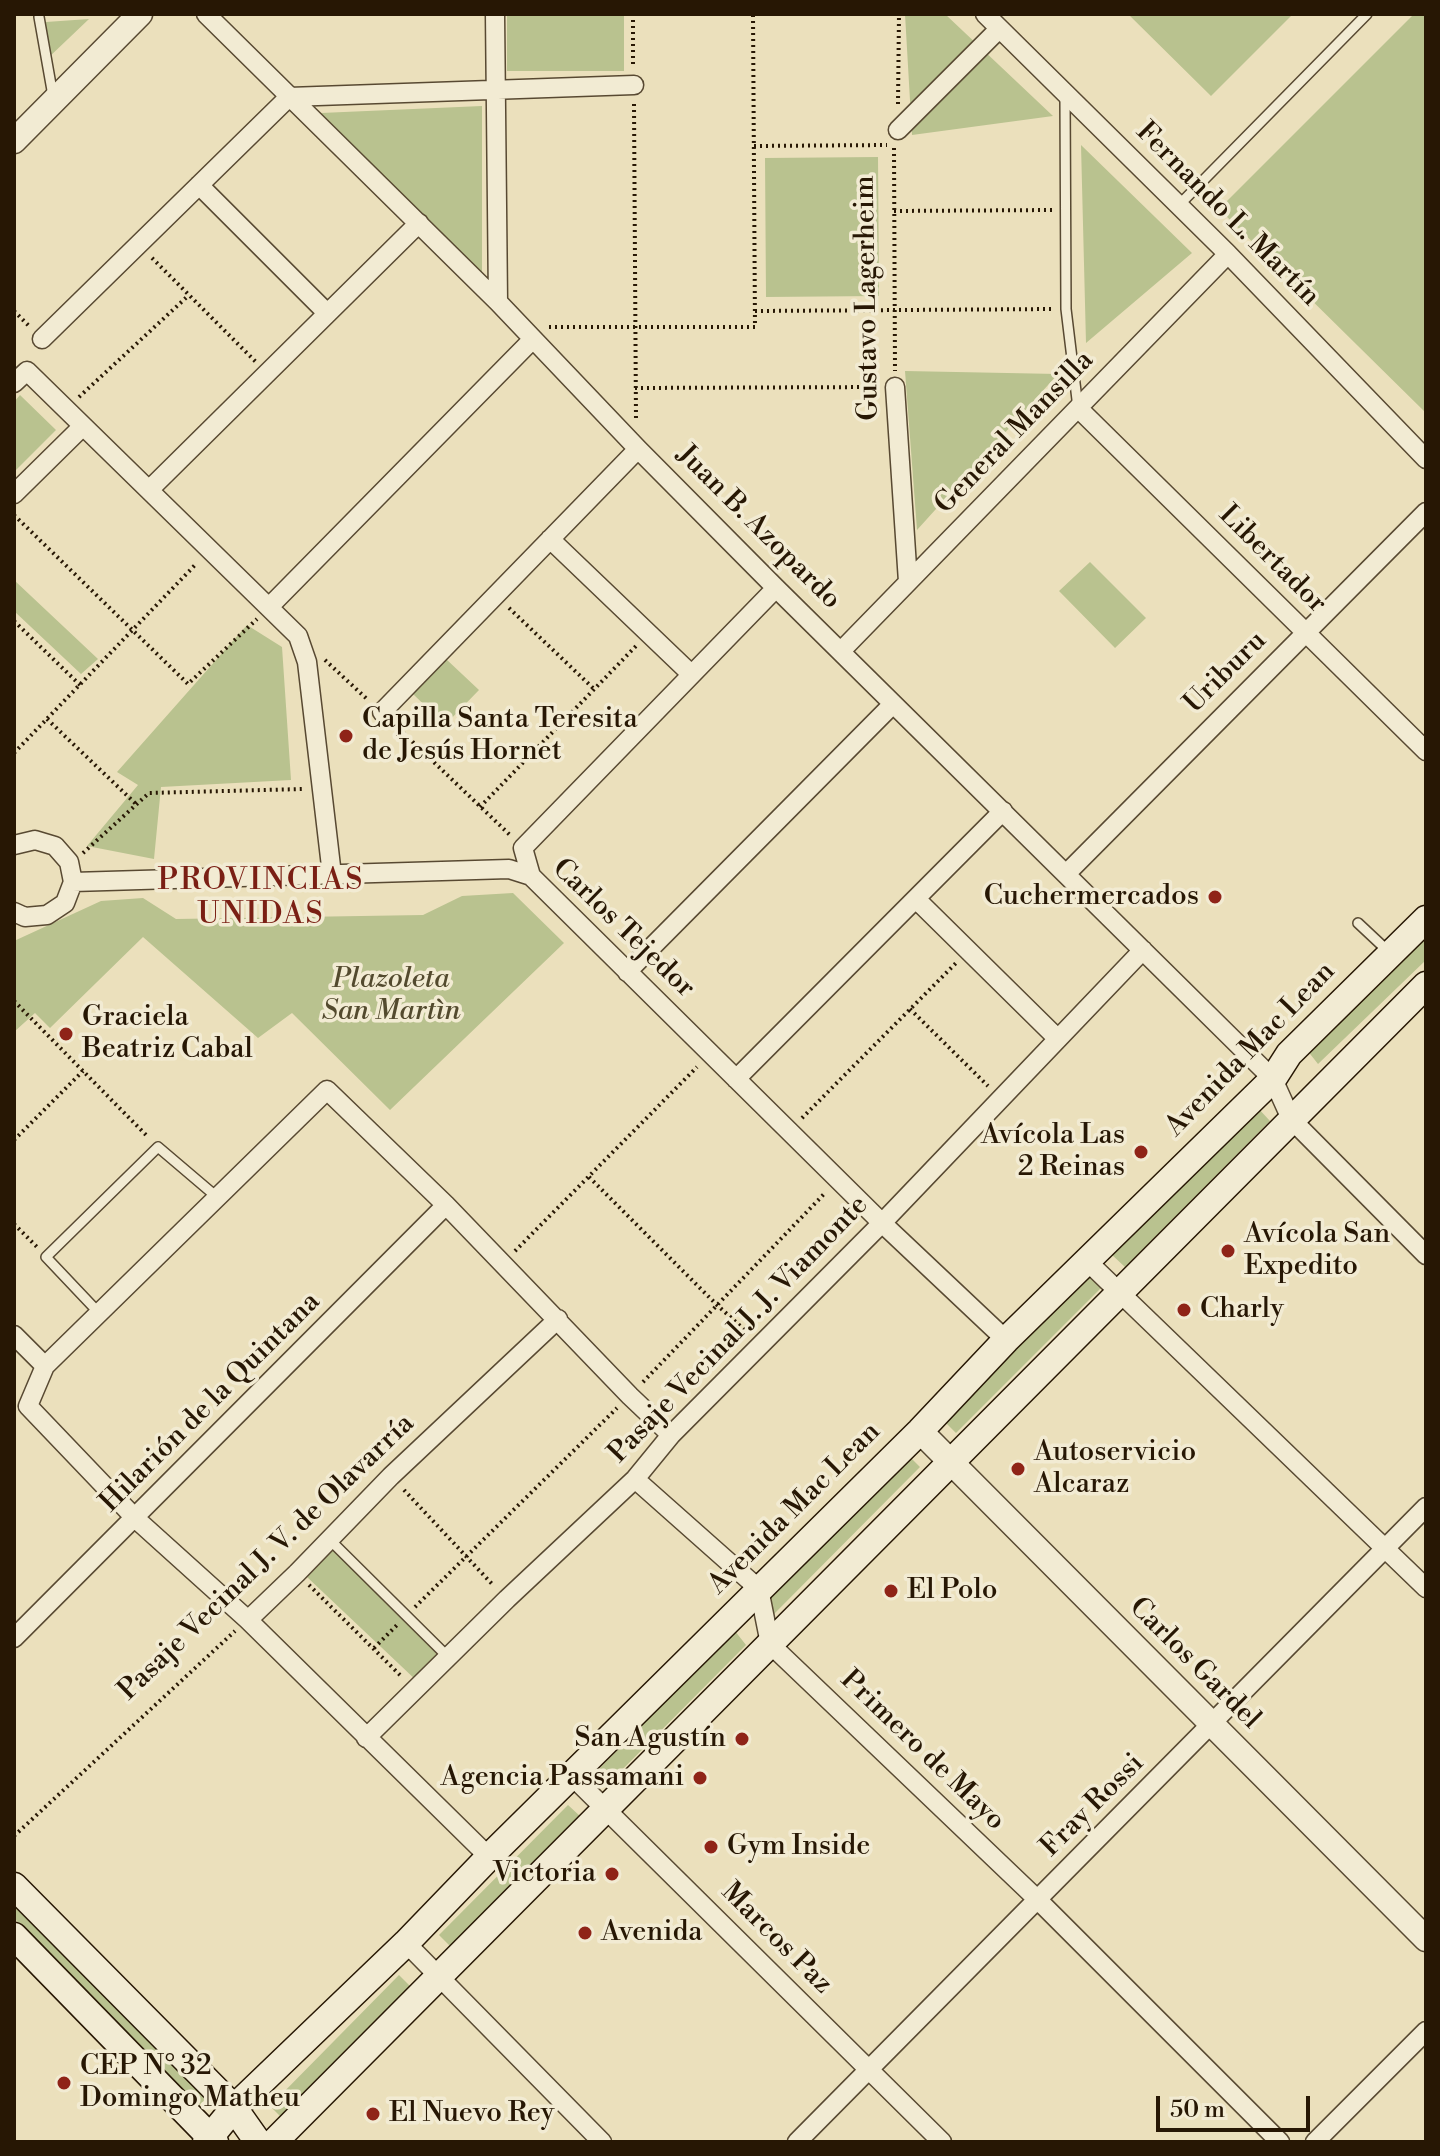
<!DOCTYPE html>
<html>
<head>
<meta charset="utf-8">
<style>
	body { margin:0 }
	#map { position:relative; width:1440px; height:2156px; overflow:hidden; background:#ebe0bc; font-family:"Libre Bodoni",serif }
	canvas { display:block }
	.frame { position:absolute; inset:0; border:16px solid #271704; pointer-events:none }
	.scale { position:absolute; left:1156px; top:2096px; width:154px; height:36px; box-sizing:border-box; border:4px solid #271704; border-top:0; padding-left:10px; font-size:24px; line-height:28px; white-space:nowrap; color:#271704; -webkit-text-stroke:6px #f2ebd3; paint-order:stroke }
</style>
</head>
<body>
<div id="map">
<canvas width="1440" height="2156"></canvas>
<div class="frame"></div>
<div class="scale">50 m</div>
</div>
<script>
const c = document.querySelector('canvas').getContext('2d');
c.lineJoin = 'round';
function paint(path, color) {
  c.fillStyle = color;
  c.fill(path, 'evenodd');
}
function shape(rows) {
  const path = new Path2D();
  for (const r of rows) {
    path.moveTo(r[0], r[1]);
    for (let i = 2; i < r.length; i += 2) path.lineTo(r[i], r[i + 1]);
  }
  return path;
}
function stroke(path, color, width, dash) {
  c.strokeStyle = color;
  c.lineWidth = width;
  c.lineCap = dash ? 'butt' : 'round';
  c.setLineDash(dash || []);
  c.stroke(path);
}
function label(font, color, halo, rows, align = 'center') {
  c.font = font + ' "Libre Bodoni",serif';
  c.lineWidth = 7;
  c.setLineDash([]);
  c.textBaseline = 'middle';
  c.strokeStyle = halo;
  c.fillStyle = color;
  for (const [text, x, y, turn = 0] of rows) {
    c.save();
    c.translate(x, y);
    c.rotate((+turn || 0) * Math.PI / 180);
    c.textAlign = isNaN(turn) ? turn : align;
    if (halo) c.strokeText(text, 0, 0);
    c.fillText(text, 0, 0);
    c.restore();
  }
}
const green = shape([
	[507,14,624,14,624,71,507,71],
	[905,14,945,14,1053,116,912,135],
	[1128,14,1293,14,1211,96],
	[1414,14,1426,14,1426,413,1219,209],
	[89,19,47,59,46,22],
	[482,106,482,279,321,113],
	[1081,145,1192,253,1086,343],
	[878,157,879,296,766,297,765,158],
	[905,371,1058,374,917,530],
	[20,395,56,430,14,472,14,402],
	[1090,562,1146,618,1115,648,1059,591],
	[14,580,98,659,81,674,14,611],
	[247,625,282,647,291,780,161,787,154,859,87,846,138,785,117,772],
	[446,659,479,690,445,725,413,694],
	[513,893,564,943,390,1110,292,1013,258,1038,143,937,50,1028,35,1013,14,1032,14,941,101,901,143,898,176,919,423,915,462,896],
	[1426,935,1426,960,1318,1064,1307,1050],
	[1257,1107,1270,1121,1125,1267,1111,1254],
	[1088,1273,1102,1287,956,1433,943,1420],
	[907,1454,920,1467,774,1614,762,1601],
	[334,1549,445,1654,418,1682,307,1577],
	[735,1631,746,1645,608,1784,596,1772],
	[568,1805,581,1817,451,1947,439,1935],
	[14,1899,208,2097,198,2106,14,1918],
	[399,1975,411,1987,281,2117,270,2106]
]);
const path = shape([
	[633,14,633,68],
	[634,104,636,420],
	[898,104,899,14],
	[754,146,887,145],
	[894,148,895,371],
	[894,211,1052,210],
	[152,258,256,362],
	[14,311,29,326],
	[755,311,1053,309],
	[549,327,755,327,753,14],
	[635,388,878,387],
	[79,397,189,295],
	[14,515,188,684,257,619],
	[509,608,594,689],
	[14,621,80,685],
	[325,660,368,700],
	[47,719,136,804],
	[395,725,510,835],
	[14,753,197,563],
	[480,807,637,645],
	[83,853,149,793,303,789],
	[14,1001,148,1137],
	[910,1009,988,1086],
	[802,1118,956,963],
	[14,1140,83,1071],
	[589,1177,717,1305,747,1332],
	[14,1224,38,1248],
	[515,1251,697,1067],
	[643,1382,826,1192],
	[404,1490,493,1585],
	[309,1585,402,1677],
	[415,1607,617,1408],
	[374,1648,398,1624],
	[14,1836,235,1631]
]);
const service = shape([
	[39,17,53,96],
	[1065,96,1066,309,1078,408],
	[1179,205,1367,14],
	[1358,923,1390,953],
	[99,1313,46,1257,158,1147,218,1198],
	[328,1538,448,1657]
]);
const minor = shape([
	[206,14,498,302,638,449,776,588,1273,1079,1291,1119,1426,1255],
	[495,14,498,302],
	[985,14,1228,254,1426,459],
	[898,130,999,29],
	[199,185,327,313],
	[42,339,289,97,634,85],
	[14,383,27,371,298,636,307,662,332,875],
	[895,387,908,582],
	[1078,408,1426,751],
	[149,490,419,223],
	[14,494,83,426],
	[550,539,691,674],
	[270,606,533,339],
	[842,650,1228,254],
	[382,712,638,449],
	[14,845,35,840,55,846,69,862,73,882,65,903,47,915,25,917,14,912],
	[1066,874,1426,512],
	[531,876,523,848,776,588],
	[73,882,509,869,531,876,882,1223,1006,1340],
	[916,899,1057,1038],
	[627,972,893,704],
	[736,1079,1003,811],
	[1087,1261,1426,1588],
	[14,1335,45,1366,28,1406,136,1519,248,1620,489,1857],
	[45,1366,327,1090,446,1205,630,1396,671,1435],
	[635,1479,759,1589,770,1644,1038,1900,1280,2142],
	[248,1620,297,1573,391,1476,558,1319],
	[14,1638,446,1205],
	[366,1738,507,1599,635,1479,671,1435,882,1223,1143,950],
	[572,1776,942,2142],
	[406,1943,602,2142],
	[797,2142,1426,1507],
	[1315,2142,1426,2031]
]);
const tertiary = shape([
	[14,141,140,14],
	[920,1431,1426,1939]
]);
const secondary = shape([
	[14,1886,234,2108,258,2142],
	[14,1936,215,2142],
	[206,2142,234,2108,406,1943,489,1857,920,1431,1006,1340,1273,1079,1289,1054,1426,919],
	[274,2142,1426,985]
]);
const markers = [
	[346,736,8,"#8f2418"],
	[1215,897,8,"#8f2418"],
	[66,1034,8,"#8f2418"],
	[1141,1152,8,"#8f2418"],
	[1228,1251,8,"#8f2418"],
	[1184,1310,8,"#8f2418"],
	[1018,1469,8,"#8f2418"],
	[891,1591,8,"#8f2418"],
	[742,1739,8,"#8f2418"],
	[700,1778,8,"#8f2418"],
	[711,1847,8,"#8f2418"],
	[612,1874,8,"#8f2418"],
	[585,1933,8,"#8f2418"],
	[64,2083,8,"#8f2418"],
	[373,2114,8,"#8f2418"]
];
const streetNames = [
	["Fernando L. Martín",1227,215,45],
	["Gustavo Lagerheim",868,298,-91],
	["General Mansilla",1015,433,-46],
	["Juan B. Azopardo",758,528,45],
	["Libertador",1272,560,45],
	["Uriburu",1226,673,-45],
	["Carlos Tejedor",623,929,44],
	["Avenida Mac Lean",1251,1050,-46],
	["Pasaje Vecinal J. J. Viamonte",739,1330,-46],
	["Hilarión de la Quintana",211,1403,-45],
	["Avenida Mac Lean",795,1509,-45],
	["Pasaje Vecinal J. V. de Olavarría",267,1558,-44],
	["Carlos Gardel",1194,1664,45],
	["Primero de Mayo",922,1751,44],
	["Fray Rossi",1093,1806,-45],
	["Marcos Paz",776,1939,45]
];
const poiNames = [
	["Capilla Santa Teresita",362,720],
	["de Jesús Hornet",362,752],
	["Cuchermercados",1199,897,"right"],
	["Graciela",82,1018],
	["Beatriz Cabal",82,1050],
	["Avícola Las",1125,1136,"right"],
	["2 Reinas",1125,1168,"right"],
	["Avícola San",1244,1235],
	["Expedito",1244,1267],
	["Charly",1200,1310],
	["Autoservicio",1034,1453],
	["Alcaraz",1034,1485],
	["El Polo",907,1591],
	["San Agustín",726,1739,"right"],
	["Agencia Passamani",684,1778,"right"],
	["Gym Inside",727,1847],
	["Victoria",596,1874,"right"],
	["Avenida",601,1933],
	["CEP N° 32",80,2067],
	["Domingo Matheu",80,2099],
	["El Nuevo Rey",389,2114]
];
const parkNames = [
	["Plazoleta",391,980],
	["San Martìn",391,1012]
];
const neighbourhoodNames = [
	["PROVINCIAS",261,882],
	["UNIDAS",261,916]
];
paint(green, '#b9c28f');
stroke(service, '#584932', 12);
stroke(minor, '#584932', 21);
stroke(tertiary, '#584932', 27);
stroke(secondary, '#271704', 29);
stroke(path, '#271704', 4, [2, 4]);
stroke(service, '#f2ebd3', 9);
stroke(minor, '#f2ebd3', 18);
stroke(tertiary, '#f2ebd3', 24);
stroke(secondary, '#f2ebd3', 26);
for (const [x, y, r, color] of markers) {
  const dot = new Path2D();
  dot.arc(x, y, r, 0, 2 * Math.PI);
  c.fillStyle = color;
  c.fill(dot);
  stroke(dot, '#f2ebd3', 3);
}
label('28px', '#271704', '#f2ebd3', streetNames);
label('28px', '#271704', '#f2ebd3', poiNames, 'left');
label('italic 28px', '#534a2e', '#f2ebd3', parkNames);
c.letterSpacing = '2px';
label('30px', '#7a1f14', '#f2ebd3', neighbourhoodNames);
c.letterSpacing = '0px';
</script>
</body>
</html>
